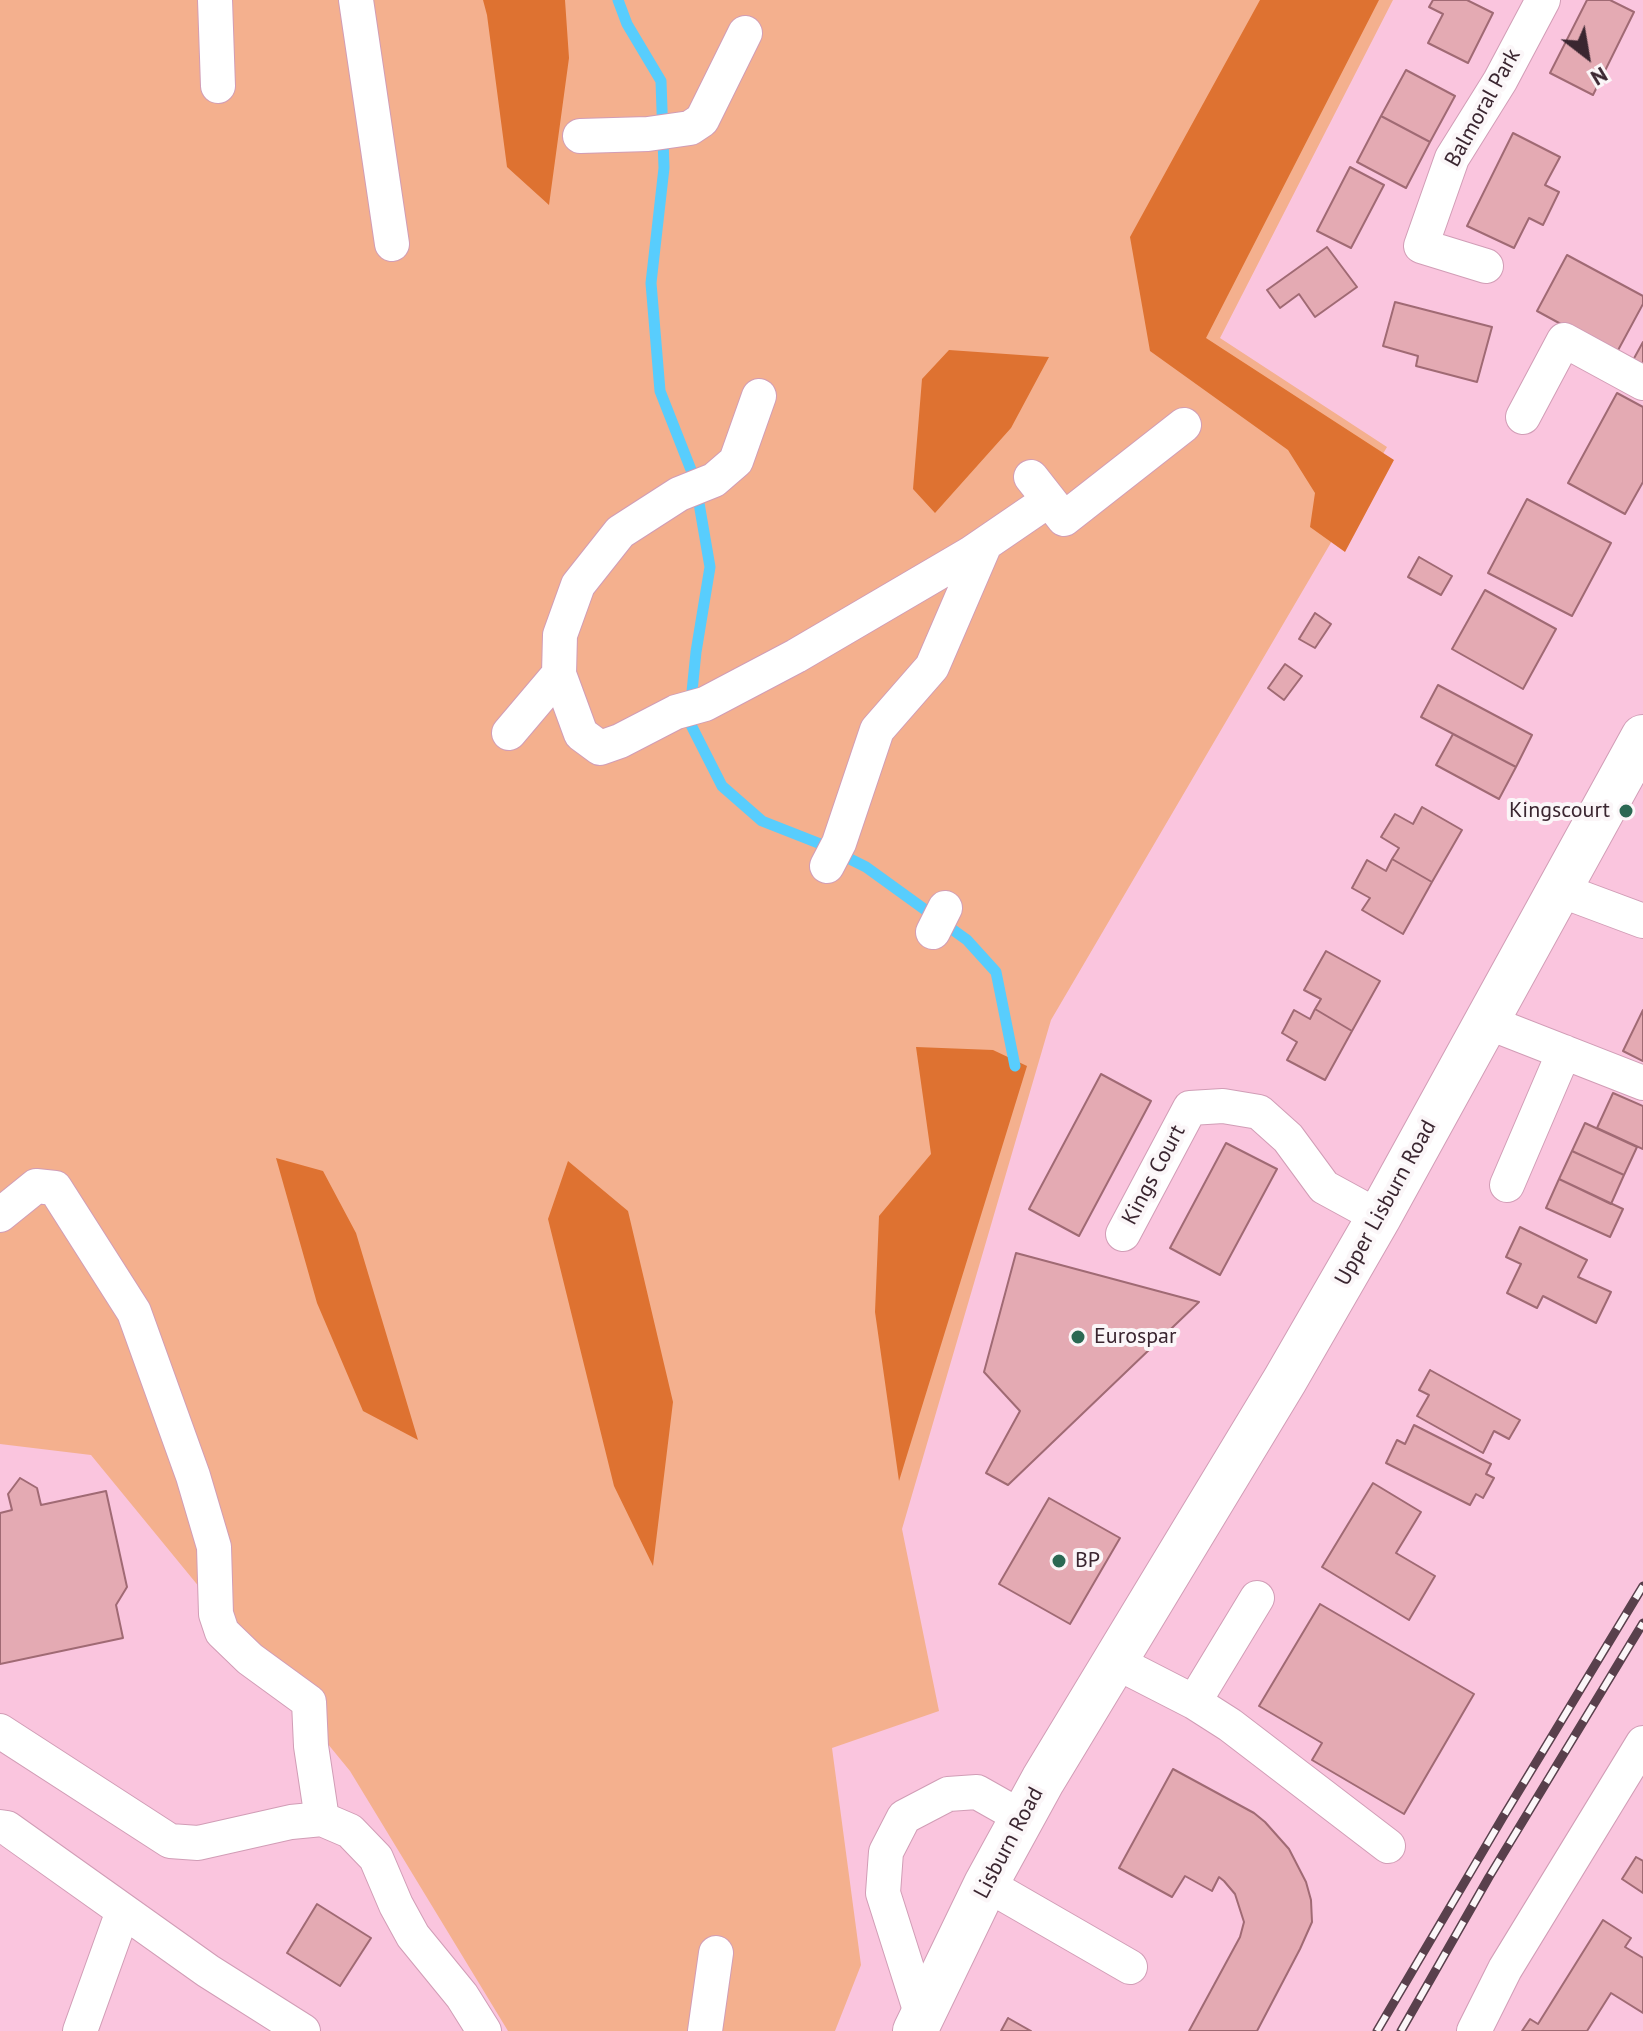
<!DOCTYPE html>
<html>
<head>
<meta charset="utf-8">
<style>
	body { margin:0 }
	#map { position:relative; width:1643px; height:2031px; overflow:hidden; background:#fac5de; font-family:"PT Sans",sans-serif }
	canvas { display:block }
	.north { position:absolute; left:1547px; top:16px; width:80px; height:80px; -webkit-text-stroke:6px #fbf6f8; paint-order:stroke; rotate:149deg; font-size:22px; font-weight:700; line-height:32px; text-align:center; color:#3a2630 }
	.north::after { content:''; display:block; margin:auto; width:28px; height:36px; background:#3a2630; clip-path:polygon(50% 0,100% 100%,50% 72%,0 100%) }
</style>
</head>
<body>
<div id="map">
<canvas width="1643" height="2031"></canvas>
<div class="north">N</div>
</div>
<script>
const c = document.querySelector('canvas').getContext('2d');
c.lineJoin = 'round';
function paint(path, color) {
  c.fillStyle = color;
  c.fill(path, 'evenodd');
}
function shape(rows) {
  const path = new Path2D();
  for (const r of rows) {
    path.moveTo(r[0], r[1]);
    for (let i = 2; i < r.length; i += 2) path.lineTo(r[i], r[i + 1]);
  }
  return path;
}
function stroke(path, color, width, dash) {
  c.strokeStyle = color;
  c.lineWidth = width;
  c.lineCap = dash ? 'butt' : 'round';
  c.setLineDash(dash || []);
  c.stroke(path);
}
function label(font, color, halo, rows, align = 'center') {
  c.font = font + ' "PT Sans",sans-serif';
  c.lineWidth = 8;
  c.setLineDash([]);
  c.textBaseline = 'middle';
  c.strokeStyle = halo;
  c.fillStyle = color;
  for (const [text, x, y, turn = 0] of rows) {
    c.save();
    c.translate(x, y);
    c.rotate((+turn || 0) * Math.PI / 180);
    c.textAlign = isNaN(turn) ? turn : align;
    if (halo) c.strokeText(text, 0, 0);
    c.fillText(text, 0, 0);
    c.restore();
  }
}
const green = shape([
	[0,0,1393,0,1220,338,1387,447,1051,1020,902,1529,939,1711,832,1748,861,1965,835,2031,508,2031,350,1771,91,1455,0,1444]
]);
const forest = shape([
	[483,0,565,0,569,58,549,205,507,167,487,15],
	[1260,0,1379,0,1206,338,1394,460,1345,552,1310,527,1315,493,1288,450,1150,351,1130,237],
	[949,350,1049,357,1011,428,935,513,913,489,922,379],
	[916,1047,993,1050,1027,1066,899,1481,875,1312,879,1216,931,1154],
	[276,1158,323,1171,356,1233,418,1440,363,1411,317,1303],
	[568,1161,628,1211,673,1402,653,1566,614,1486,548,1219]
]);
const stream = shape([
	[618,0,627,24,661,81,664,168,651,283,660,391,695,480,710,567,696,652,689,721,722,786,762,821,818,843,866,867,967,940,996,972,1015,1066]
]);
const building = shape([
	[1433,0,1467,0,1493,13,1468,63,1428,43,1443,14,1429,7,1433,0],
	[1587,0,1610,0,1634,12,1593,95,1550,73,1587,0],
	[1406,70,1455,96,1430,142,1381,116,1406,70],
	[1381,116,1430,142,1406,188,1357,162,1381,116],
	[1513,133,1560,157,1545,185,1559,192,1543,225,1529,218,1514,248,1467,226,1513,133],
	[1350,167,1384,185,1351,248,1317,231,1350,167],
	[1327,247,1357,287,1315,317,1299,294,1280,308,1267,290,1327,247],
	[1567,255,1643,296,1643,304,1616,354,1537,311,1567,255],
	[1395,302,1492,327,1477,382,1416,366,1418,356,1383,346,1395,302],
	[1643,342,1643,368,1632,362,1643,342],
	[1617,393,1643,407,1643,482,1625,514,1568,483,1617,393],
	[1527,499,1611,543,1572,616,1488,573,1527,499],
	[1419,557,1452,576,1441,595,1408,577,1419,557],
	[1485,590,1556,629,1523,689,1452,649,1485,590],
	[1315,613,1331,624,1315,648,1299,639,1315,613],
	[1285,664,1302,676,1284,700,1268,688,1285,664],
	[1438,685,1532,735,1516,767,1421,717,1438,685],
	[1453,734,1516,767,1499,799,1436,765,1453,734],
	[1422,807,1462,830,1432,882,1392,859,1399,848,1381,837,1395,814,1413,824,1422,807],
	[1392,859,1432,882,1403,934,1362,910,1370,898,1352,888,1367,860,1386,871,1392,859],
	[1326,951,1380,981,1352,1031,1315,1009,1321,999,1304,990,1326,951],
	[1315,1009,1352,1031,1325,1080,1287,1060,1297,1042,1282,1033,1294,1010,1310,1019,1315,1009],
	[1643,1010,1643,1061,1623,1051,1643,1010],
	[1101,1074,1151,1101,1079,1236,1029,1209,1101,1074],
	[1613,1093,1643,1106,1643,1149,1597,1128,1613,1093],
	[1585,1123,1637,1147,1624,1175,1572,1151,1585,1123],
	[1226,1143,1277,1169,1220,1275,1170,1248,1226,1143],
	[1572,1151,1624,1175,1611,1204,1559,1179,1572,1151],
	[1559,1179,1623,1209,1610,1237,1546,1208,1559,1179],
	[1520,1227,1587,1260,1578,1277,1611,1292,1596,1323,1543,1296,1537,1308,1507,1293,1521,1264,1506,1257,1520,1227],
	[1016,1253,1199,1302,1008,1485,986,1473,1020,1411,984,1372,1016,1253],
	[1430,1370,1520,1420,1509,1439,1494,1431,1483,1453,1417,1416,1429,1395,1419,1390,1430,1370],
	[1414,1425,1491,1464,1486,1474,1494,1478,1483,1498,1476,1494,1470,1505,1386,1463,1397,1440,1405,1444,1414,1425],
	[20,1478,37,1488,41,1505,106,1491,127,1587,116,1605,123,1638,0,1664,0,1513,12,1510,8,1494,20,1478],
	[1373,1483,1421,1512,1396,1553,1435,1576,1409,1620,1322,1567,1373,1483],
	[1049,1498,1120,1538,1070,1624,999,1584,1049,1498],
	[1320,1604,1474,1694,1404,1814,1312,1760,1322,1743,1259,1706,1320,1604],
	[1173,1769,1254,1813,1265,1822,1289,1849,1306,1882,1311,1900,1312,1922,1300,1949,1257,2031,1189,2031,1240,1937,1244,1922,1235,1894,1224,1881,1219,1877,1212,1891,1185,1876,1172,1897,1119,1868,1173,1769],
	[1636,1857,1643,1861,1643,1893,1622,1879,1636,1857],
	[317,1904,371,1938,340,1986,287,1953,317,1904],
	[1603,1920,1631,1938,1625,1947,1643,1958,1643,2013,1611,1993,1587,2031,1522,2031,1530,2019,1538,2024,1603,1920],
	[1008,2018,1031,2031,1001,2031,1008,2018]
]);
const minor = shape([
	[215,0,218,86],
	[356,0,392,244],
	[580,136,648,134,690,128,702,120,745,33],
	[1486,266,1421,246,1452,158,1500,81,1543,0],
	[759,396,736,461,714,480,679,494,620,532,578,585,560,635,559,674,581,734,600,748,620,741,676,712,705,704,796,656,970,554,1049,500],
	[1523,417,1564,340,1643,383],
	[1031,477,1064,519,1184,425],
	[509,733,559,674],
	[827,866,839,843,877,730,932,667,985,544],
	[1560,890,1643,921],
	[933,932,945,908],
	[1487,1022,1643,1083],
	[1507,1185,1564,1052],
	[0,1215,36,1186,55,1188,134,1312,193,1476,214,1547,216,1614,222,1632,250,1659,309,1702,311,1746,322,1819],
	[1123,1234,1190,1108,1223,1106,1259,1112,1288,1138,1324,1187,1379,1217],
	[1114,1661,1194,1702,1230,1725,1388,1846],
	[1194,1702,1257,1598],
	[0,1731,170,1841,198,1843,291,1822,322,1819,350,1831,376,1858,396,1905,413,1936,462,1996,484,2031],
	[0,1827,7,1828,208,1971,303,2031],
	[986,1884,1130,1967],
	[922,2016,883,1893,886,1852,904,1817,948,1794,977,1792,1023,1818],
	[80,2031,123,1911],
	[705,2031,716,1953],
	[1474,2031,1505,1969,1643,1743]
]);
const major = shape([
	[915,2031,986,1884,1043,1780,1285,1380,1379,1217,1643,737]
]);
const rail = shape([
	[1377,2031,1503,1817,1643,1586],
	[1401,2031,1489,1877,1643,1623]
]);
const markers = [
	[1626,811,8,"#2b6853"],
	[1078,1337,8,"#2b6853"],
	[1059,1561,8,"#2b6853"]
];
const streetNames = [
	["Balmoral Park",1483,108,-61],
	["Kings Court",1154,1175,-62],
	["Upper Lisburn Road",1386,1203,-61],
	["Lisburn Road",1009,1843,-62]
];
const poiNames = [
	["Kingscourt",1610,811,"right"],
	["Eurospar",1094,1337],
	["BP",1075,1561]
];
paint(green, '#f4b08e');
paint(forest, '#de7231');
stroke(stream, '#58cdfd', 11);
paint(building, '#e4aab3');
stroke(building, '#a06a74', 2);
stroke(minor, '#d19db6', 36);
stroke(major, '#d19db6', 46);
stroke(minor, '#fff', 34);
stroke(major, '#fff', 44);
stroke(rail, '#59404c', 9);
stroke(rail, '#fbf6f8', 6, [18]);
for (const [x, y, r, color] of markers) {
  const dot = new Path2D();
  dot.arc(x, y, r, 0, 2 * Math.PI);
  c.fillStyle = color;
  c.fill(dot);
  stroke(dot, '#fbf6f8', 3);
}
label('22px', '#3a2630', '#fbf6f8', streetNames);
label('22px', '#3a2630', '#fbf6f8', poiNames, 'left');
</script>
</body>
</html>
